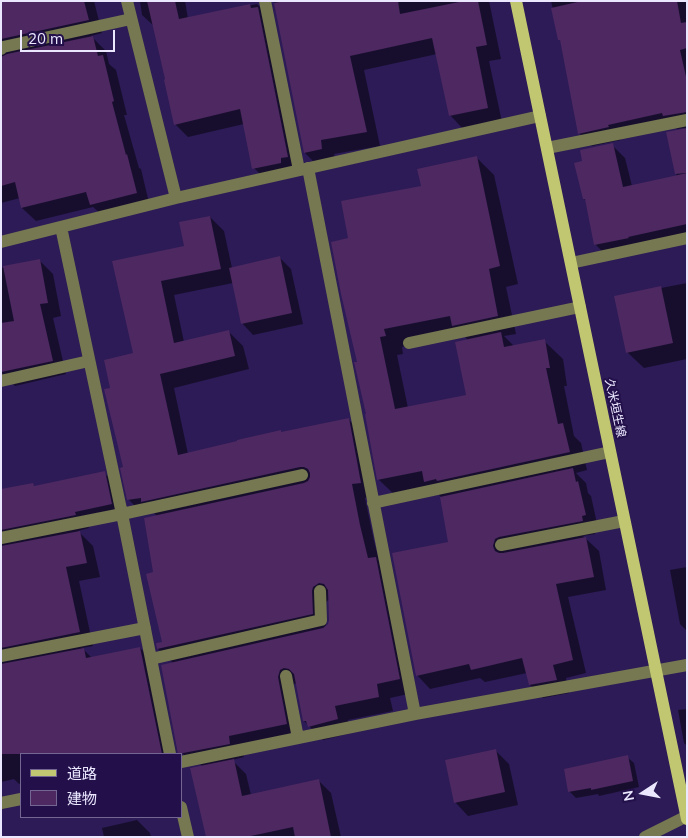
<!DOCTYPE html>
<html>
<head>
<meta charset="utf-8">
<style>
	body { margin:0 }
	#map { position:relative; width:688px; height:838px; overflow:hidden; background:#2c1b56; font-family:Mulish,"Noto Sans JP",sans-serif }
	canvas { display:block }
	.frame { position:absolute; inset:0; border:2px solid #eae7fe; pointer-events:none }
	.legend { position:absolute; left:20px; top:753px; width:162px; height:65px; box-sizing:border-box; background:#23104b; border:1px solid #736693; margin:0; padding:6px 9px; list-style:none; font-size:15px; color:#eae7fe }
	.legend li { display:flex; align-items:center; gap:10px; height:25px }
	.legend b { width:25px; border:1px solid #736693 }
	.north { position:absolute; left:618px; top:768px; width:50px; height:50px; -webkit-text-stroke:4px #23104b; paint-order:stroke; rotate:259deg; font-size:14px; font-weight:700; line-height:20px; text-align:center; color:#eae7fe }
	.north::after { content:''; display:block; margin:auto; width:18px; height:22px; background:#eae7fe; clip-path:polygon(50% 0,100% 100%,50% 72%,0 100%) }
	.scale { position:absolute; left:20px; top:30px; width:95px; height:22px; box-sizing:border-box; border:2px solid #eae7fe; border-top:0; padding-left:6px; font-size:15px; line-height:18px; white-space:nowrap; color:#eae7fe; -webkit-text-stroke:4px #23104b; paint-order:stroke }
</style>
</head>
<body>
<div id="map">
<canvas width="688" height="838"></canvas>
<div class="frame"></div>
<ul class="legend">
<li><b style="height:6px;background:#c1c771"></b>道路</li>
<li><b style="height:14px;background:#4d2861"></b>建物</li>
</ul>
<div class="north">N</div>
<div class="scale">20 m</div>
</div>
<script>
const c = document.querySelector('canvas').getContext('2d');
c.lineJoin = 'round';
function paint(path, color) {
  c.fillStyle = color;
  c.fill(path, 'evenodd');
}
function shape(rows) {
  const path = new Path2D();
  for (const r of rows) {
    path.moveTo(r[0], r[1]);
    for (let i = 2; i < r.length; i += 2) path.lineTo(r[i], r[i + 1]);
  }
  return path;
}
function stroke(path, color, width, dash) {
  c.strokeStyle = color;
  c.lineWidth = width;
  c.lineCap = dash ? 'butt' : 'round';
  c.setLineDash(dash || []);
  c.stroke(path);
}
function label(font, color, halo, rows, align = 'center') {
  c.font = font + ' Mulish,"Noto Sans JP",sans-serif';
  c.lineWidth = 4;
  c.setLineDash([]);
  c.textBaseline = 'middle';
  c.strokeStyle = halo;
  c.fillStyle = color;
  for (const [text, x, y, turn = 0] of rows) {
    c.save();
    c.translate(x, y);
    c.rotate((+turn || 0) * Math.PI / 180);
    c.textAlign = isNaN(turn) ? turn : align;
    if (halo) c.strokeText(text, 0, 0);
    c.fillText(text, 0, 0);
    c.restore();
  }
}
const shadow = shape([
	[1,1,94,1,102,33,91,36,106,51,109,64,116,70,127,115,124,115,139,168,141,169,150,207,105,218,93,207,36,221,22,208,20,198,1,203],
	[140,1,185,1,188,19,257,4,270,17,300,170,267,181,254,168,244,124,188,137,175,124,155,27,142,15],
	[274,1,489,1,501,59,489,61,502,122,464,130,450,115,437,54,364,70,380,146,334,154,336,163,319,167,305,153],
	[551,1,686,1,687,239,608,257,595,244,587,201,584,199,584,162,612,145,625,158,632,186,677,177,668,133,685,130,684,128,677,129,674,126,620,138,621,140,592,146,579,133,562,42,560,40],
	[476,157,494,175,518,284,506,287,516,334,504,336,514,346,544,341,563,359,567,386,564,386,574,436,581,443,587,470,576,473,586,483,588,493,591,496,598,528,594,529,595,534,583,536,599,551,606,590,568,597,586,673,566,678,569,693,543,698,530,685,527,673,485,682,480,678,430,689,417,675,450,543,441,497,434,490,397,497,378,479,358,363,350,239,423,187],
	[463,335,468,340,467,396,408,408,397,355,403,354,402,347],
	[210,217,224,231,232,268,279,257,291,269,303,324,253,335,242,323,233,283,174,295,184,342,229,332,243,346,249,369,174,388,188,454,348,419,362,433,375,496,365,498,374,541,413,693,390,698,393,711,348,720,351,733,323,740,304,721,297,683,294,684,292,692,300,738,242,749,244,757,232,760,246,774,251,795,318,780,331,793,341,837,207,837,203,767,198,762,193,763,178,749,173,663,158,649,163,643,154,573,157,516,153,512,143,514,129,500,122,469,124,468,112,388,134,354,114,262,185,247],
	[330,599,329,624,326,627,325,605,327,601],
	[39,260,53,274,61,316,53,318,66,374,15,386,1,372,1,268],
	[687,283,687,359,644,368,627,352,661,288],
	[104,473,118,486,125,518,88,525,89,528,78,531,93,546,100,577,79,581,93,646,82,648,92,658,140,648,154,662,172,754,21,754,21,783,19,784,14,779,1,782,1,491,33,485,35,487],
	[687,567,687,631,680,624,670,570],
	[687,709,687,746,684,743,678,710],
	[496,751,509,764,518,805,468,816,455,802],
	[627,757,634,763,639,787,599,796,598,794,576,798,569,791],
	[137,820,150,833,151,837,104,837,102,828]
]);
const building = shape([
	[1,1,84,1,89,20,1,39],
	[147,1,175,1,179,19,250,4,251,8,258,7,288,157,281,158,281,163,252,169,240,109,174,125,164,80,165,79],
	[284,1,398,1,400,14,464,1,478,1,487,45,476,47,488,108,449,116,432,38,350,56,367,132,321,140,322,149,304,153,274,3],
	[582,1,677,1,681,23,687,22,687,48,680,50,687,81,687,112,663,116,662,113,608,125,609,127,578,134,560,40,558,40,551,8],
	[93,36,98,56,103,55,114,101,112,102,126,155,127,154,137,193,90,205,86,192,21,208,15,182,1,186,1,57,7,54],
	[687,128,687,173,675,174,666,132],
	[613,143,623,187,687,173,687,224,628,237,629,238,594,245,585,199,583,199,574,163,582,161,580,150],
	[477,156,500,266,489,269,498,316,452,326,450,316,384,329,386,336,380,337,395,409,466,395,455,342,501,332,504,347,545,339,550,368,546,368,558,424,563,423,570,452,437,481,436,479,424,482,422,471,377,480,365,414,366,414,354,362,357,362,341,294,331,242,348,238,341,201,421,186,417,169],
	[210,216,221,269,161,281,174,343,229,330,235,356,160,374,178,455,237,441,237,440,281,430,281,432,349,418,361,483,352,484,360,525,368,558,376,557,400,679,377,684,379,697,335,706,338,719,308,727,306,721,303,721,294,674,289,669,284,668,280,670,278,677,287,724,229,736,230,744,178,754,161,665,323,628,328,624,329,620,328,590,324,584,319,583,313,587,312,591,313,614,157,649,156,643,162,642,146,574,153,572,144,518,304,483,308,481,310,477,310,473,308,469,304,467,300,467,141,502,141,498,127,500,120,468,123,467,104,389,110,388,104,360,133,353,112,261,184,246,179,222],
	[280,256,292,313,241,324,229,268],
	[40,259,48,303,40,304,53,361,1,372,1,323,14,321,3,266],
	[661,286,673,343,626,353,614,296],
	[573,468,576,482,578,481,586,515,582,516,583,521,499,537,495,539,493,546,495,551,499,553,503,553,586,537,594,577,556,584,573,660,553,665,557,680,529,685,522,658,471,670,469,664,416,676,392,553,448,542,440,497],
	[105,471,112,504,75,512,76,515,1,530,1,489,33,483,34,486],
	[80,531,87,563,66,567,80,632,1,648,1,546],
	[140,647,162,754,1,754,1,664,84,648,86,658],
	[496,749,505,792,454,803,445,760],
	[628,755,633,781,591,790,591,788,568,792,564,769],
	[234,759,242,796,319,779,331,837,295,837,293,827,246,837,206,837,190,768]
]);
const minor = shape([
	[127,1,176,198],
	[265,1,299,170],
	[1,49,3,47,131,19],
	[547,148,687,120],
	[308,168,415,714],
	[61,227,122,514,170,754],
	[1,242,176,198,540,116],
	[571,263,687,238],
	[409,343,580,307],
	[1,381,89,361],
	[373,503,610,452],
	[1,538,122,514,302,475],
	[501,545,624,521],
	[1,656,145,628],
	[151,659,321,620,320,591],
	[286,676,298,738],
	[181,762,415,714,687,665],
	[1,803,21,799],
	[181,807,188,837],
	[645,837,687,816]
]);
const major = shape([
	[516,1,687,819]
]);
const streetNames = [
	["久米垣生線",615,408,78]
];
paint(shadow, '#0007');
paint(building, '#4d2861');
stroke(minor, '#757850', 12);
stroke(major, '#c1c771', 12);
label('12px', '#eae7fe', '#23104b', streetNames);
</script>
</body>
</html>
